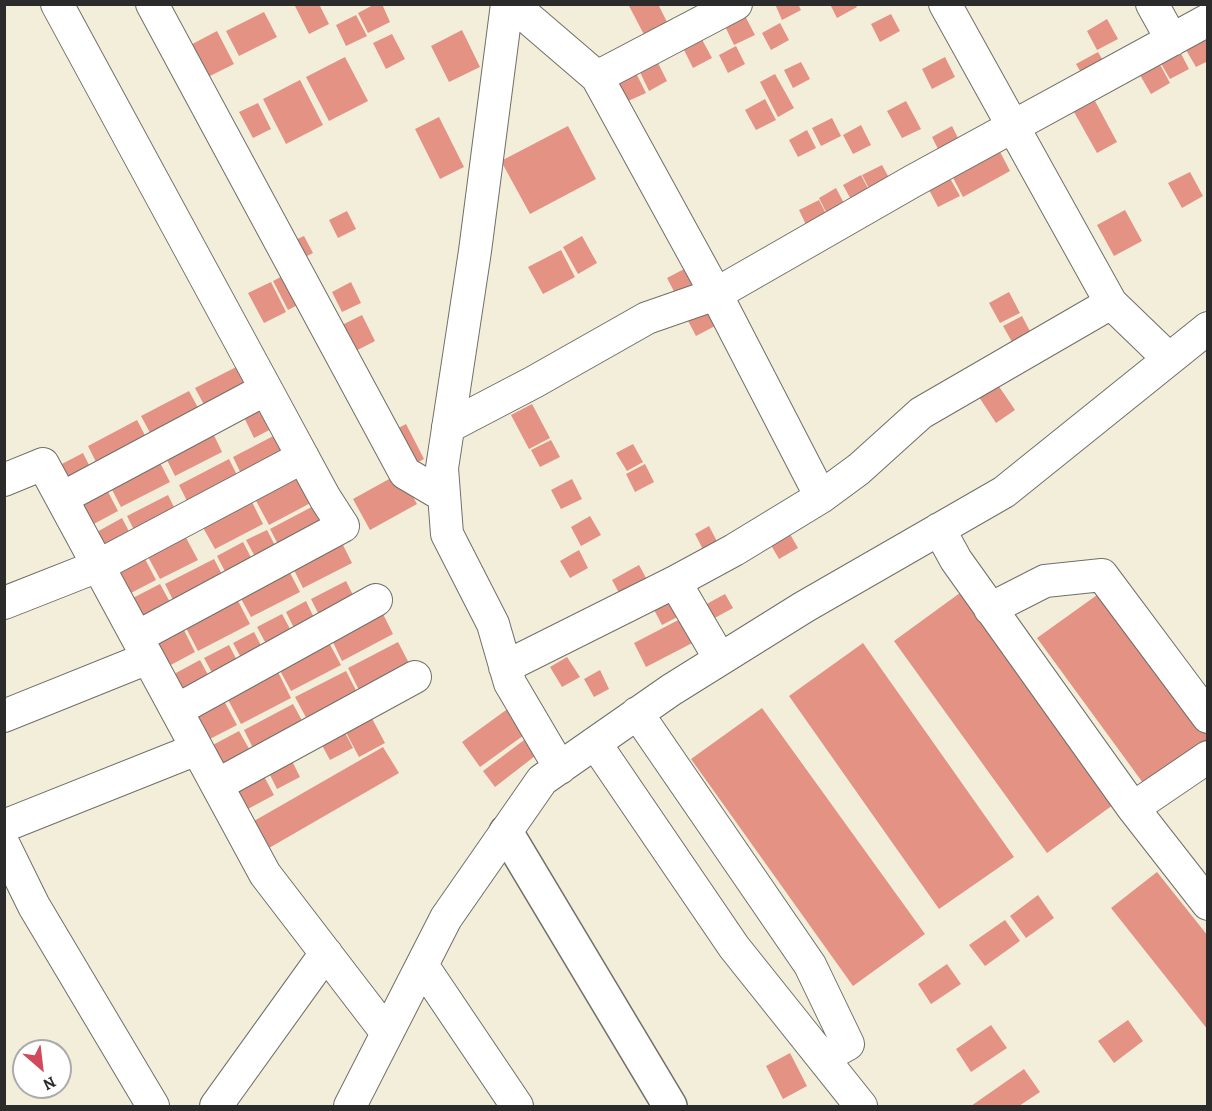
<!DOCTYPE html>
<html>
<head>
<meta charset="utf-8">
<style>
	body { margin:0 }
	#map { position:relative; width:1212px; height:1111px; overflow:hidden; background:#f2eeda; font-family:Alegreya,serif }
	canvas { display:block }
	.frame { position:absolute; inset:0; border:6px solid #2b2b2b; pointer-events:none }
	.north { position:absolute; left:12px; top:1039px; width:60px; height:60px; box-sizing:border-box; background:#fff; border:2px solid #aaa; border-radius:50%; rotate:152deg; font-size:16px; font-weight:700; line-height:24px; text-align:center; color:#2b2b2b }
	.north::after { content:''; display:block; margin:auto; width:21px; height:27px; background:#d1495b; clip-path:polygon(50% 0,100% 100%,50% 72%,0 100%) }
</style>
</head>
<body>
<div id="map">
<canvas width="1212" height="1111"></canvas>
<div class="frame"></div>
<div class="north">N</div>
</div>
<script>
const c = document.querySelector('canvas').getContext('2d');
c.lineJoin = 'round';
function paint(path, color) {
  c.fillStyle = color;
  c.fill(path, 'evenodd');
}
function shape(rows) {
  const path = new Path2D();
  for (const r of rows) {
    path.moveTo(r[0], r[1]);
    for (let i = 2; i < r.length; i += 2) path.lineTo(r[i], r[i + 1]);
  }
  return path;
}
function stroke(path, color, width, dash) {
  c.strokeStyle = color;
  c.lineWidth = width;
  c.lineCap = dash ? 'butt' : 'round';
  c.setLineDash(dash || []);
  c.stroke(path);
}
const building = shape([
	[294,4,319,4,329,24,309,34],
	[375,4,382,4,390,22,368,33,358,13],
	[628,4,658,4,673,34,650,46],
	[775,4,798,4,801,10,782,20],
	[830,4,855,4,857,7,837,18],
	[742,10,755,35,734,45,722,20],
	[264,12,277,37,239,56,226,31],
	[891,14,900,31,880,42,871,24],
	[356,15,367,36,346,46,336,25],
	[1107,19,1118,39,1097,50,1087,31],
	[780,23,789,40,771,50,762,33],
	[462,30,480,67,449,82,431,46],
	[217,31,234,64,198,82,181,50],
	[1201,33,1208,45,1208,61,1196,67,1182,43],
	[392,34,405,59,386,69,373,43],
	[699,34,712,58,693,68,681,44],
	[1176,44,1189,69,1170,79,1156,55],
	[736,46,745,64,728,73,719,55],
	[1098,52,1109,71,1087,83,1076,64],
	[345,57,368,101,329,121,306,77],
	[945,57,955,77,932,89,922,69],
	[656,59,667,81,649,91,638,68],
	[1157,59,1170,83,1151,94,1137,70],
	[801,62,810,79,793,88,784,70],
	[632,65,646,93,628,101,614,74],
	[775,74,794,108,778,117,760,82],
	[300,80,323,125,286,144,263,99],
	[765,99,776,120,756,130,745,110],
	[906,101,921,129,902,138,887,111],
	[1095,101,1117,142,1097,153,1074,112],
	[258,103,271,129,253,138,239,112],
	[439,117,464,167,440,179,415,129],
	[832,118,841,136,821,146,812,128],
	[861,125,871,145,853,154,843,135],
	[568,126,596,179,530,214,501,161],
	[952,126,963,148,943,159,932,137],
	[807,130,816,148,798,157,789,140],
	[997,146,1010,171,963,197,950,172],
	[882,165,893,185,873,196,862,175],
	[1190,172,1203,196,1182,208,1168,183],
	[947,173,960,196,938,207,926,184],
	[861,175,872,196,854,205,843,185],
	[836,188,847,209,829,218,819,198],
	[819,200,829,220,809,231,799,210],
	[1125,210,1142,241,1114,256,1097,225],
	[347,211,356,229,338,238,329,220],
	[304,236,313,253,293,263,284,245],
	[582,236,597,263,578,274,563,247],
	[561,250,575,277,543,294,528,267],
	[684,269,694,288,677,297,667,278],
	[292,271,307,300,288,310,273,281],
	[271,282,286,312,264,323,248,293],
	[351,282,361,303,342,312,332,292],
	[1009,292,1020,313,1000,323,989,303],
	[705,307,715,326,696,336,686,317],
	[362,315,375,341,344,357,330,331],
	[1022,316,1034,339,1016,349,1003,326],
	[246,362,259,386,208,412,195,388],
	[998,385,1015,410,996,423,979,397],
	[189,391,202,415,154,440,141,416],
	[266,400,279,425,254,438,242,413],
	[532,404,550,438,529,449,511,415],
	[137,420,150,445,100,470,88,446],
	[406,424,424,459,405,469,387,434],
	[210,427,222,452,175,476,163,452],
	[283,431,296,456,245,482,233,457],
	[551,440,560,457,540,467,531,450],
	[633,444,643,462,627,471,616,453],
	[83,453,94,475,68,489,56,467],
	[156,455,170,482,121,507,107,480],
	[229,459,241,483,191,509,179,485],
	[645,464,654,482,635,492,626,474],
	[304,469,320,498,269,525,253,495],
	[400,473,417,504,370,530,353,499],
	[572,479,582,499,561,509,551,490],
	[104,484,118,511,90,526,76,499],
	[168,495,180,519,139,540,127,516],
	[250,498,263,524,215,549,201,524],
	[321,502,333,525,282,552,270,529],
	[590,516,601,535,581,546,571,527],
	[122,518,135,543,107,557,95,533],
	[709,526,723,553,709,561,695,534],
	[787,529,798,548,779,559,768,540],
	[267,530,279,553,259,564,246,540],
	[184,534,198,560,160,579,146,553],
	[339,537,352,563,303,588,290,562],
	[243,542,257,569,231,583,217,556],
	[579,550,588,568,570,578,560,561],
	[144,557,156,580,127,595,115,572],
	[214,559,227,584,178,610,165,584],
	[639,565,651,587,624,602,612,580],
	[288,569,300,592,251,617,239,595],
	[346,581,358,605,323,623,311,599],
	[160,584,176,613,144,629,129,600],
	[675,589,687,612,662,625,650,602],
	[964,590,1117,802,1047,853,894,641],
	[1104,590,1208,731,1208,742,1146,787,1037,638],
	[725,594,733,608,711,620,703,606],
	[237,599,250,624,198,651,185,626],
	[306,601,318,626,298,636,286,612],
	[381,610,393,634,342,661,330,636],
	[282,614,296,640,271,653,257,627],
	[688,615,700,639,646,667,634,643],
	[182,626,195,652,167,667,153,640],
	[254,632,266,655,245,665,233,643],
	[327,639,341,665,291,691,277,665],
	[398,642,411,667,361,694,348,668],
	[863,643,1014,857,939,909,789,696],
	[229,645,241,668,216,680,204,658],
	[567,657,580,677,562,687,550,667],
	[200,660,213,684,186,698,174,674],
	[276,668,291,698,241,724,225,694],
	[600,670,609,689,594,697,584,679],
	[346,671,359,696,309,723,295,697],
	[223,699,237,725,208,740,194,714],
	[293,704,305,726,255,752,244,730],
	[513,705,531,730,480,767,462,742],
	[762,708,925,934,853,986,691,759],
	[367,709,385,743,359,757,341,723],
	[340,723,353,748,330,760,317,736],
	[239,731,252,754,223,769,211,746],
	[532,734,544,749,495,787,483,771],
	[383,747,399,773,269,848,254,821],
	[288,753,300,777,277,789,265,765],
	[260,769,274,795,246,810,232,783],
	[1157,872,1208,936,1208,1030,1111,908],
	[1038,895,1054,918,1026,938,1010,916],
	[1005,920,1020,941,985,966,969,945],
	[947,964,961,984,931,1004,918,984],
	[1128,1020,1143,1041,1114,1063,1098,1041],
	[991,1025,1007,1048,971,1072,956,1049],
	[790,1053,807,1086,783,1099,766,1066],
	[1024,1069,1040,1092,1019,1106,971,1106]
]);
const minor = shape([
	[57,4,266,389,325,498,343,526,137,637],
	[152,4,405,473,444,496],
	[507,4,475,251,442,468,447,534,493,624,510,683,560,768],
	[512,4,597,77,716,294,821,497],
	[945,4,1111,303,1169,359],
	[1152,4,1172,40],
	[597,77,736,4],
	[448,427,534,382,647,318,716,294,913,181,1208,20],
	[4,480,43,464,265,874,387,1033],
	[62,498,266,389],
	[939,529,956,560,1133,808,1208,904],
	[675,582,720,659],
	[4,603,98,566,303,457],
	[990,609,1045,581,1102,575,1208,717],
	[505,667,675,582,734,550,821,497,859,469,921,413,1111,303],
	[177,710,376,600],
	[637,713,810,965,848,1044,823,1058],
	[4,716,148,658],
	[595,743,734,947,861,1106],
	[217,785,415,677],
	[1133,808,1208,757],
	[4,826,197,749],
	[4,845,34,906,153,1106],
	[422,965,517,1106],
	[216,1106,326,953],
	[350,1106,446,918,542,780,671,690,804,607,1004,492,1208,328]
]);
const major = shape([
	[506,832,670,1106]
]);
paint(building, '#e49283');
stroke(minor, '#716f68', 34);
stroke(major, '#716f68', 36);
stroke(minor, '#fff', 32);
stroke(major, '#fff', 33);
</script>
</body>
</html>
